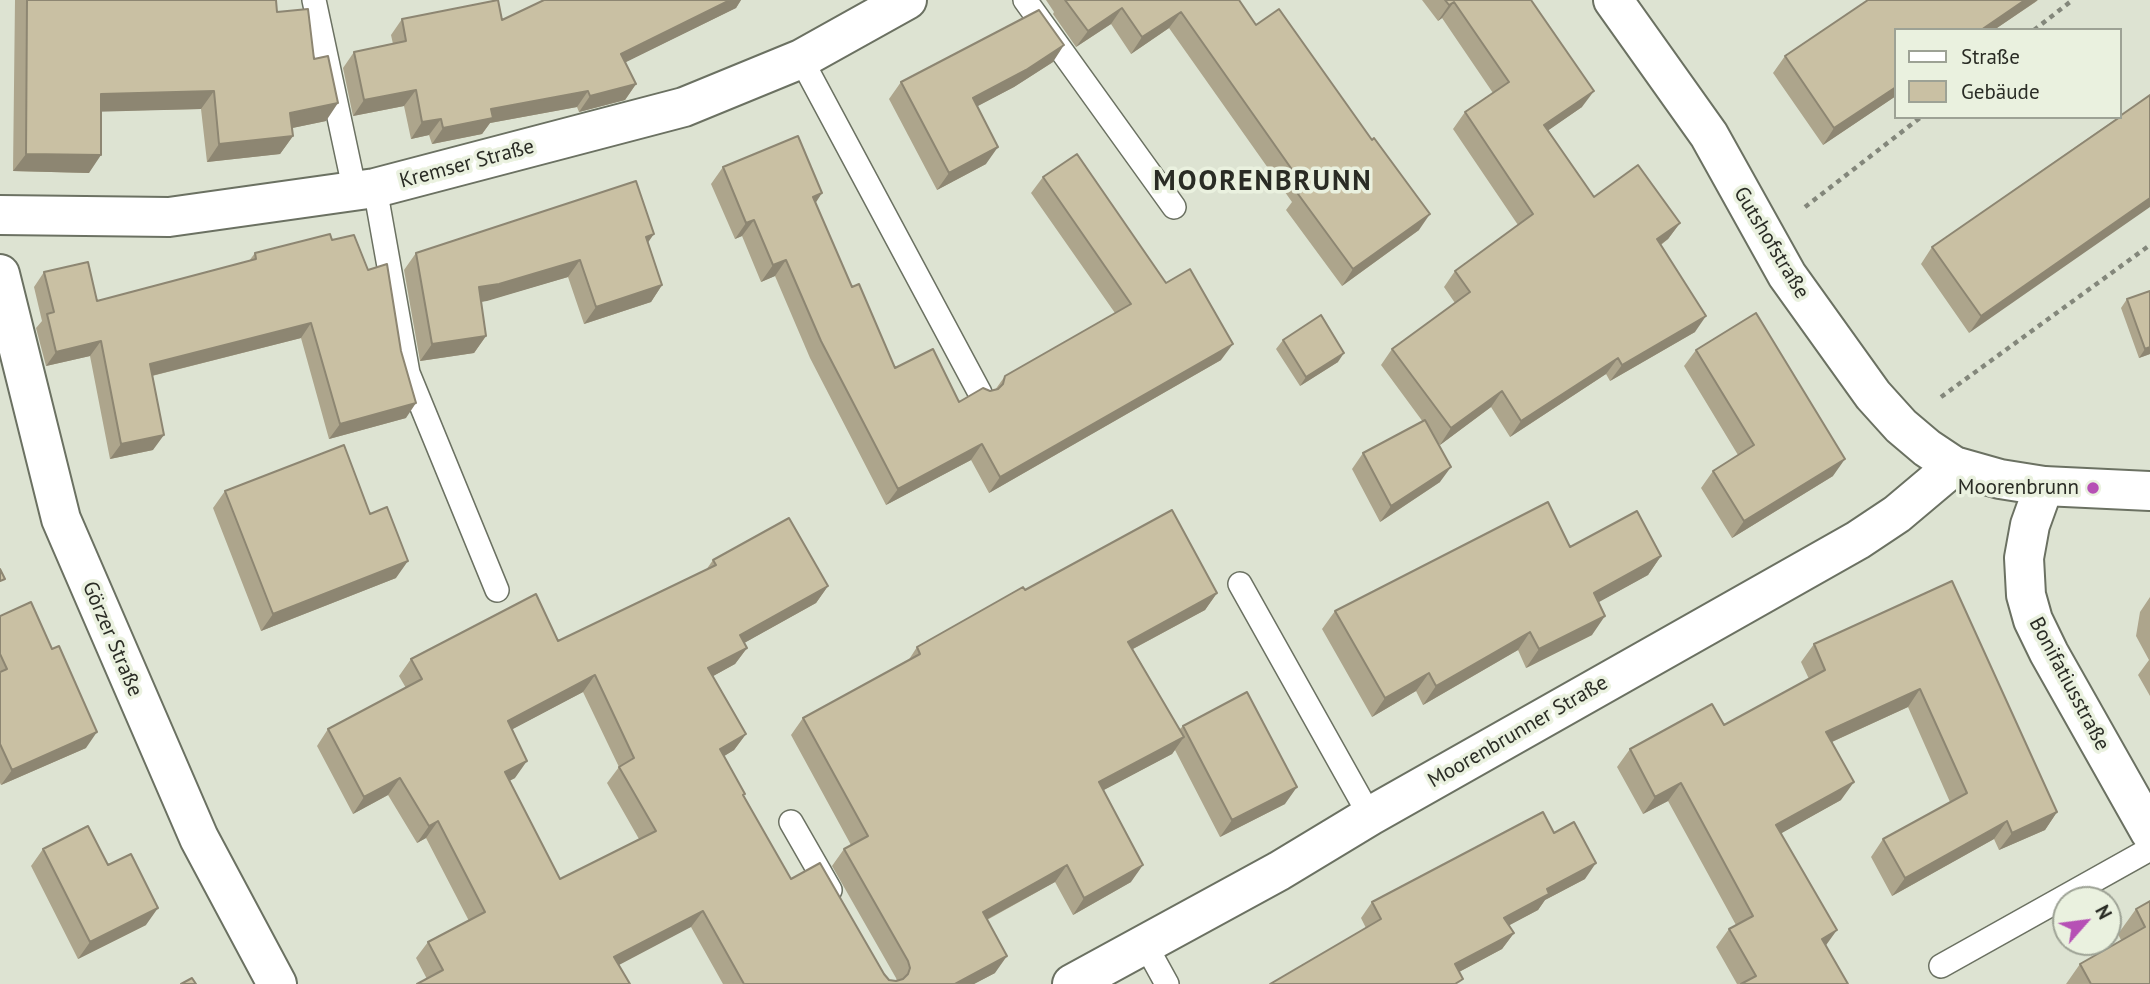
<!DOCTYPE html>
<html>
<head>
<meta charset="utf-8">
<style>
	body { margin:0 }
	#map { position:relative; width:2150px; height:984px; overflow:hidden; background:#dde3d2; font-family:"PT Sans",sans-serif }
	canvas { display:block }
	.legend { position:absolute; left:1894px; top:28px; width:228px; height:91px; box-sizing:border-box; background:#eaf1df; border:2px solid #9da295; margin:0; padding:9px 12px; list-style:none; font-size:21px; color:#2a2c25 }
	.legend li { display:flex; align-items:center; gap:14px; height:35px }
	.legend b { width:35px; border:2px solid #9da295 }
	.north { position:absolute; left:2052px; top:886px; width:70px; height:70px; box-sizing:border-box; background:#eaf1df; border:2px solid #9da295; border-radius:50%; rotate:62deg; font-size:19px; font-weight:700; line-height:28px; text-align:center; color:#2a2c25 }
	.north::after { content:''; display:block; margin:auto; width:24px; height:32px; background:#b650b5; clip-path:polygon(50% 0,100% 100%,50% 72%,0 100%) }
</style>
</head>
<body>
<div id="map">
<canvas width="2150" height="984"></canvas>
<ul class="legend">
<li><b style="height:9px;background:#fff"></b>Straße</li>
<li><b style="height:19px;background:#c9c0a3"></b>Gebäude</li>
</ul>
<div class="north">N</div>
</div>
<script>
const c = document.querySelector('canvas').getContext('2d');
c.lineJoin = 'round';
function shape(rows) {
  const path = new Path2D();
  for (const r of rows) {
    path.moveTo(r[0], r[1]);
    for (let i = 2; i < r.length; i += 2) path.lineTo(r[i], r[i + 1]);
  }
  return path;
}
function stroke(path, color, width, dash) {
  c.strokeStyle = color;
  c.lineWidth = width;
  c.lineCap = dash ? 'butt' : 'round';
  c.setLineDash(dash || []);
  c.stroke(path);
}
function paint(path, color) {
  c.fillStyle = color;
  c.fill(path, 'evenodd');
}
function label(font, color, halo, rows, align = 'center') {
  c.font = font + ' "PT Sans",sans-serif';
  c.lineWidth = 7;
  c.setLineDash([]);
  c.textBaseline = 'middle';
  c.strokeStyle = halo;
  c.fillStyle = color;
  for (const [text, x, y, turn = 0] of rows) {
    c.save();
    c.translate(x, y);
    c.rotate((+turn || 0) * Math.PI / 180);
    c.textAlign = isNaN(turn) ? turn : align;
    if (halo) c.strokeText(text, 0, 0);
    c.fillText(text, 0, 0);
    c.restore();
  }
}
const path = shape([
	[2034,30,2070,2,2069,0],
	[1805,207,1921,117],
	[1941,397,2150,245]
]);
const service = shape([
	[314,0,355,192],
	[1025,0,1174,207],
	[801,59,980,393],
	[375,188,408,373,497,590],
	[1240,584,1370,816],
	[791,822,830,890],
	[1145,944,1167,984],
	[1941,966,2150,849]
]);
const minor = shape([
	[0,215,169,217,375,188,684,107,801,59,907,0],
	[0,274,61,519,199,838,277,984],
	[2044,486,2030,525,2024,558,2026,595,2033,620,2049,653,2150,832],
	[1072,984,1279,871,1370,816,1858,540,1897,514,1954,466]
]);
const tertiary = shape([
	[1613,0,1709,135,1787,275,1873,395,1901,426,1927,448,1954,466,2000,479,2044,486,2150,491]
]);
const wall = shape([
	[15,0,276,0,277,12,314,59,326,121,292,128,293,136,280,154,207,162,201,109,101,111,89,173,13,171],
	[544,0,741,0,736,8,625,62,636,84,625,100,579,112,577,107,490,123,482,134,432,144,429,135,411,139,404,106,353,116,343,68,354,52,393,44,391,35,402,19,502,20],
	[1046,0,1239,0,1256,25,1419,230,1342,286,1286,210,1292,202,1169,28,1131,54,1111,24,1076,47,1053,14,1054,12],
	[1422,0,1531,0,1582,107,1548,130,1594,197,1680,223,1668,239,1661,245,1695,332,1610,381,1606,374,1510,437,1491,407,1440,445,1436,440,1440,482,1380,522,1352,469,1363,453,1423,422,1381,365,1392,349,1455,303,1444,287,1455,271,1518,225,1453,129,1465,112,1493,93,1442,18,1438,21],
	[2037,1,1823,145,1773,73,1785,56],
	[1053,62,1014,87,977,106,986,164,937,190,889,99,901,82],
	[2150,95,1969,333,1921,264,1932,247],
	[723,167,815,203,852,287,895,368,959,402,995,390,1005,376,1115,313,1031,193,1043,177,1166,283,1221,360,989,493,971,460,886,505,810,358,775,276,761,282,742,236,735,239,711,184],
	[332,240,406,418,329,439,301,338,152,376,153,450,110,459,90,356,46,366,36,328,42,321,34,287,44,272,97,301,249,261,255,253],
	[648,243,662,285,651,302,584,324,568,277,481,302,486,336,474,353,420,361,404,270,416,253],
	[2150,291,2150,354,2139,358,2121,308,2127,299],
	[1283,340,1338,362,1300,386,1276,349],
	[1696,350,1833,476,1732,538,1701,488,1713,471,1738,455,1684,366],
	[225,491,396,578,261,631,213,508],
	[1570,547,1661,556,1648,575,1598,602,1592,635,1526,668,1518,650,1423,705,1416,691,1372,717,1322,629,1335,611],
	[713,560,828,586,816,603,744,643,747,648,735,664,713,676,746,734,734,750,724,756,744,796,791,879,889,980,897,981,896,978,832,866,844,849,851,845,791,735,803,718,908,661,917,647,1025,590,1217,593,1205,610,1133,649,1179,730,1183,726,1285,804,1220,837,1175,750,1172,754,1103,790,1131,882,1073,915,1055,882,987,920,995,973,974,984,723,984,691,927,427,979,416,958,428,942,469,921,426,838,417,843,388,795,353,814,317,746,328,729,406,688,399,676,411,659,558,641,706,570],
	[583,692,619,767,607,783,639,839,560,879,509,781,515,778,512,729],
	[1952,581,2057,812,2045,830,1999,850,1994,839,1892,896,1871,857,1883,839,1950,802,1908,707,1832,742,1841,800,1781,833,1826,946,1848,984,1737,984,1716,947,1729,929,1736,925,1668,801,1643,814,1617,767,1630,749,1724,725,1809,679,1801,662,1814,644],
	[2150,597,2150,696,2138,675,2149,660,2136,636,2140,612],
	[0,616,52,649,86,748,1,785,0,783],
	[1554,833,1585,879,1545,900,1538,910,1509,925,1514,933,1502,949,1459,972,1366,928,1361,918,1372,902],
	[43,849,146,925,78,959,31,866],
	[2150,901,2150,984,2066,984,2080,964,2121,940,2118,934,2136,909]
]);
const shadedWall = shape([
	[730,0,741,0,736,8,610,70,621,54],
	[2025,0,2038,0,1994,30,1981,30],
	[1454,2,1442,18,1438,21,1449,5],
	[1122,8,1111,24,1076,47,1088,31],
	[1181,12,1169,28,1131,54,1142,37],
	[1064,45,1053,62,1014,87,961,115,973,98],
	[636,84,625,100,579,112,590,96],
	[1896,87,1896,96,1823,145,1834,128],
	[416,90,404,106,353,116,364,100],
	[214,91,201,109,89,112,101,94],
	[588,91,577,107,490,123,482,134,432,144,443,128,491,109],
	[1594,91,1582,107,1533,141,1544,125],
	[338,103,326,121,278,131,290,113],
	[441,119,429,135,411,139,422,122],
	[293,136,280,154,207,162,219,144],
	[998,147,986,164,937,190,949,173],
	[26,154,101,155,89,173,13,171],
	[822,193,811,210,813,197],
	[2150,198,2150,207,1969,333,1981,316],
	[1430,214,1419,230,1342,286,1353,269],
	[754,220,742,236,735,239,746,223],
	[1680,223,1668,239,1646,255,1657,239],
	[654,234,642,251,646,237],
	[580,260,568,277,487,301,467,304,479,287],
	[786,260,775,276,761,282,773,265],
	[662,285,651,302,584,324,596,307],
	[1706,316,1695,332,1610,381,1622,365],
	[311,323,301,338,139,379,150,364],
	[486,336,474,353,420,361,432,344],
	[101,341,90,356,46,366,56,352],
	[1233,344,1221,360,989,493,1000,477],
	[2150,347,2150,354,2139,358,2145,349],
	[1344,353,1338,362,1300,386,1306,377],
	[1618,358,1606,374,1510,437,1521,421],
	[1502,391,1491,407,1440,445,1451,428],
	[416,403,406,418,329,439,340,424],
	[164,435,153,450,110,459,121,444],
	[982,444,971,460,886,505,898,489],
	[1845,459,1833,476,1732,538,1744,521],
	[1451,467,1440,482,1380,522,1391,506],
	[1661,556,1648,575,1581,612,1594,593],
	[408,561,396,578,261,631,273,614],
	[828,586,816,603,728,652,740,635],
	[1217,593,1205,610,1116,658,1128,642],
	[1605,616,1592,635,1526,668,1539,649],
	[1530,632,1518,650,1423,705,1436,686],
	[747,648,735,664,697,685,708,668],
	[1429,673,1416,691,1372,717,1385,698],
	[595,675,583,692,496,738,508,721],
	[1920,689,1908,707,1814,750,1826,732],
	[97,732,86,748,1,785,12,770],
	[746,734,734,750,708,766,720,749],
	[1184,737,1172,754,1087,799,1099,782],
	[527,761,515,778,493,789,505,772],
	[400,778,388,795,353,814,364,797],
	[1854,782,1841,800,1764,843,1776,825],
	[1681,783,1668,801,1643,814,1655,797],
	[1297,787,1285,804,1220,837,1232,820],
	[2057,812,2045,830,1999,850,2012,833],
	[438,821,426,838,417,843,429,826],
	[2007,821,1994,839,1892,896,1905,878],
	[1596,863,1585,879,1545,900,1538,910,1493,934,1504,918,1547,889],
	[1067,865,1055,882,971,928,983,912],
	[1143,865,1131,882,1073,915,1084,898],
	[158,908,146,925,78,959,90,942],
	[703,911,691,927,602,974,614,957],
	[1837,930,1824,948,1822,939],
	[1514,933,1502,949,1444,980,1455,964],
	[1007,956,995,973,974,984,955,984]
]);
const building = shape([
	[27,0,276,0,277,12,308,9,314,59,328,56,338,103,290,113,293,136,219,144,214,91,101,94,101,155,26,154,27,0],
	[498,0,502,20,544,0,730,0,621,54,636,84,590,96,588,91,491,109,493,118,443,128,441,119,422,122,416,90,364,100,354,52,406,41,402,19,498,0],
	[1065,0,1239,0,1256,25,1279,9,1372,140,1374,138,1430,214,1353,269,1298,194,1305,188,1181,12,1142,37,1122,8,1088,31,1065,0],
	[1445,0,1531,0,1594,91,1544,125,1594,197,1638,165,1680,223,1657,239,1706,316,1622,365,1618,358,1521,421,1502,391,1451,428,1392,349,1470,292,1455,271,1533,214,1465,112,1509,82,1454,2,1449,5,1445,0],
	[1868,0,2025,0,1981,30,1896,30,1896,87,1834,128,1785,56,1868,0],
	[1039,10,1064,45,1026,70,973,98,998,147,949,173,901,82,1039,10],
	[2150,95,2150,198,1981,316,1932,247,2120,117,2120,116,2150,95],
	[798,136,822,193,813,197,852,287,859,284,895,368,933,349,959,402,983,388,990,391,998,389,1003,384,1005,376,1131,304,1043,177,1077,154,1166,283,1190,269,1233,344,1000,477,982,444,898,489,821,341,786,260,773,265,754,220,746,223,723,167,798,136],
	[636,181,654,234,646,237,662,285,596,307,580,260,499,284,479,287,486,336,432,344,416,253,636,181],
	[330,234,332,240,354,235,368,270,387,264,401,351,416,403,340,424,311,323,150,364,164,435,121,444,101,341,56,352,47,314,54,312,44,272,88,262,97,301,256,259,255,253,330,234],
	[2150,291,2150,347,2145,349,2127,299,2150,291],
	[1756,313,1845,459,1744,521,1713,471,1754,445,1696,350,1756,313],
	[1321,315,1344,353,1306,377,1283,340,1321,315],
	[1425,420,1451,467,1391,506,1363,453,1425,420],
	[344,445,370,514,387,507,408,561,273,614,225,491,344,445],
	[1548,502,1570,547,1637,511,1661,556,1594,593,1605,616,1539,649,1530,632,1436,686,1429,673,1385,698,1335,611,1548,502],
	[1172,510,1217,593,1128,642,1184,737,1099,782,1143,865,1084,898,1067,865,983,912,1007,956,955,984,744,984,703,911,614,957,630,984,417,984,443,970,428,942,485,912,438,821,429,826,400,778,364,797,328,729,422,679,411,659,536,594,558,641,716,565,713,560,789,518,828,586,740,635,747,648,708,668,746,734,720,749,745,794,743,795,791,879,820,863,884,974,889,980,896,981,903,979,908,974,910,968,908,961,844,849,868,836,803,718,920,654,917,647,1023,587,1025,590,1172,510],
	[595,675,634,758,619,767,656,831,560,879,505,772,527,761,508,721,595,675],
	[0,569,5,579,0,581,0,569],
	[1952,581,2057,812,2012,833,2007,821,1905,878,1883,839,1967,793,1920,689,1826,732,1854,782,1776,825,1837,930,1822,939,1848,984,1741,984,1756,976,1729,929,1753,916,1681,783,1655,797,1630,749,1712,704,1724,725,1825,670,1814,644,1952,581],
	[31,602,52,649,59,646,97,732,12,770,0,744,0,672,7,669,0,654,0,616,31,602],
	[1247,692,1297,787,1232,820,1183,726,1247,692],
	[1543,812,1554,833,1574,822,1596,863,1547,889,1549,894,1504,918,1514,933,1455,964,1463,979,1455,984,1270,984,1381,919,1372,902,1543,812],
	[88,826,108,865,131,854,158,908,90,942,43,849,88,826],
	[2150,901,2150,984,2091,984,2080,964,2145,927,2136,909,2150,901],
	[192,978,196,984,181,984,192,978]
]);
const markers = [
	[2093,488,7,"#b650b5"]
];
const streetNames = [
	["Kremser Straße",467,164,-15],
	["Gutshofstraße",1771,243,59],
	["Görzer Straße",112,639,67],
	["Bonifatiusstraße",2069,684,62],
	["Moorenbrunner Straße",1518,732,-30]
];
const poiNames = [
	["Moorenbrunn",2079,488]
];
const districtNames = [
	["MOORENBRUNN",1263,182]
];
stroke(service, '#6b7162', 26);
stroke(minor, '#6b7162', 42);
stroke(tertiary, '#6b7162', 42);
stroke(path, '#83877b', 4.5, [5, 5]);
stroke(service, '#fff', 23);
stroke(minor, '#fff', 38);
stroke(tertiary, '#fff', 38);
paint(wall, '#ada58c');
paint(shadedWall, '#8d8672');
paint(building, '#c9c0a3');
stroke(building, '#8d8672', 2);
for (const [x, y, r, color] of markers) {
  const dot = new Path2D();
  dot.arc(x, y, r, 0, 2 * Math.PI);
  c.fillStyle = color;
  c.fill(dot);
  stroke(dot, '#eaf1df', 2.5);
}
label('21px', '#2a2c25', '#eaf1df', streetNames);
label('21px', '#2a2c25', '#eaf1df', poiNames, 'right');
c.letterSpacing = '2px';
label('bold 28px', '#2a2c25', '#eaf1df', districtNames);
c.letterSpacing = '0px';
</script>
</body>
</html>
